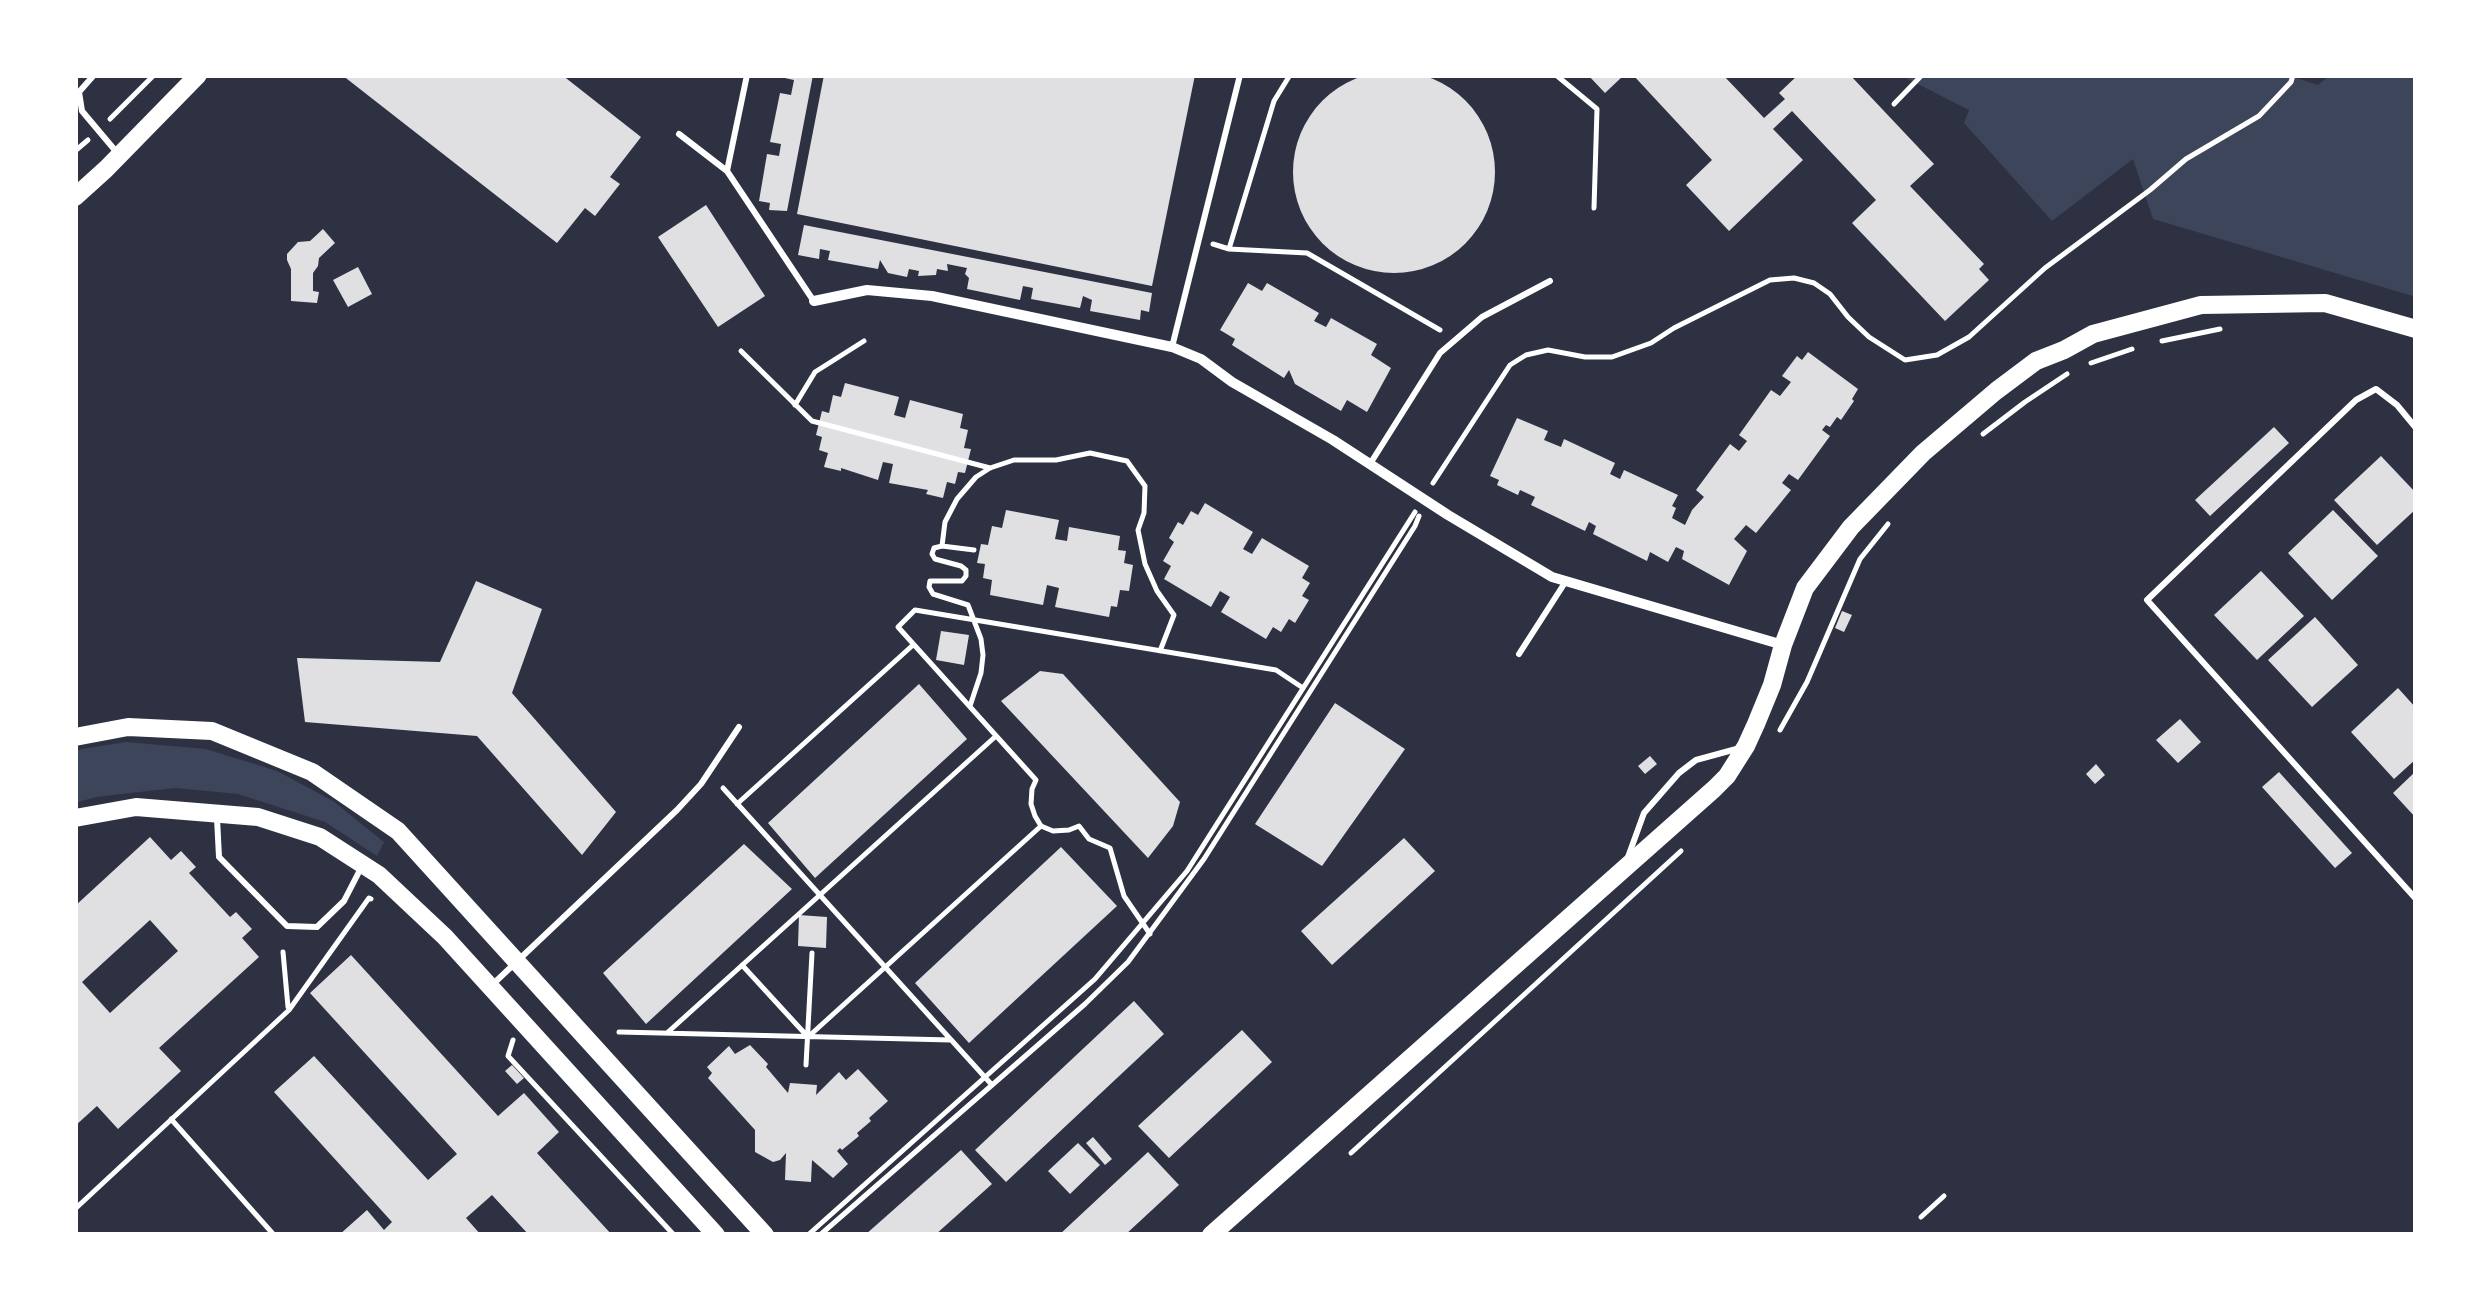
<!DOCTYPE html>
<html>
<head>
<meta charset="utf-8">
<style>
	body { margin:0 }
	#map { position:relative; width:2491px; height:1310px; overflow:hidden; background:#2d3142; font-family:Manrope,sans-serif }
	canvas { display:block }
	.frame { position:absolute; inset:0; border:78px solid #fff; pointer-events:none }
</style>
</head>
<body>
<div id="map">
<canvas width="2491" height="1310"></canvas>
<div class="frame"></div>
</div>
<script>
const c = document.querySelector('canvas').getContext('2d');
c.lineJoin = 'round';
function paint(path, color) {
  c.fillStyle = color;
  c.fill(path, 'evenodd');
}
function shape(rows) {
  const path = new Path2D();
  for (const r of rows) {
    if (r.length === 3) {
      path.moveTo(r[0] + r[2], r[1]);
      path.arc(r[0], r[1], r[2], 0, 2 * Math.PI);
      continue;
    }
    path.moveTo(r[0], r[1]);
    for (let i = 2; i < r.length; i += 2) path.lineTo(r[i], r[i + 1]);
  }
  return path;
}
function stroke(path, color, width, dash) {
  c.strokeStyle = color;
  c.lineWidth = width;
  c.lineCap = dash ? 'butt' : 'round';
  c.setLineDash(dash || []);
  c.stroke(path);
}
const green = shape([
	[1905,75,2287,75,2318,85,2330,75,2416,75,2416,297,2153,219,2133,159,2052,221,1964,123,1969,110,1904,77],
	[126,742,206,749,277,771,333,801,384,842,377,856,325,822,238,794,175,788,96,797,75,803,75,752,81,749]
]);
const building = shape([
	[1394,172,101],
	[342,75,562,75,641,137,610,177,620,184,595,216,585,208,557,243],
	[780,75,813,75,787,211,769,210,770,203,759,201,767,154,779,156,781,144,770,142,780,93,791,95,794,80,780,77],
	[824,75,1195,75,1152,286,797,214],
	[1588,75,1624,75,1605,93],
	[1633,75,1723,75,1764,118,1785,99,1779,93,1798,75,1850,75,1934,164,1910,186,1984,264,1979,269,1989,280,1945,321,1852,223,1876,200,1792,111,1773,129,1803,160,1729,231,1686,185,1712,160],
	[706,205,765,296,718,327,658,237],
	[804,225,1152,293,1149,312,1141,310,1140,320,1090,311,1092,300,1083,296,1080,308,1031,299,1033,288,1023,286,1020,300,967,289,969,278,965,274,967,268,947,264,948,271,937,269,936,275,918,276,919,271,909,269,907,277,888,273,880,260,878,269,828,260,830,251,820,249,819,259,798,255],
	[323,229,335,243,319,258,318,266,313,273,313,291,319,292,317,303,291,301,291,269,287,260,287,254,298,242,310,241],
	[358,267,372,294,348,307,333,280],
	[1248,283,1262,291,1267,283,1319,313,1314,321,1326,327,1331,318,1377,344,1371,355,1391,368,1367,412,1347,400,1341,411,1295,384,1289,370,1284,378,1232,345,1235,339,1220,330],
	[1808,352,1858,389,1852,399,1854,401,1841,420,1837,417,1830,427,1826,425,1822,430,1830,436,1798,480,1789,474,1782,483,1791,490,1756,533,1746,525,1734,539,1747,551,1729,585,1682,559,1684,551,1676,547,1668,562,1650,552,1647,561,1593,534,1596,526,1589,522,1585,531,1531,505,1535,497,1520,490,1518,495,1497,485,1499,480,1490,476,1517,418,1548,431,1544,440,1561,447,1564,439,1615,463,1610,474,1620,479,1624,470,1678,495,1672,506,1676,508,1672,518,1685,525,1692,510,1704,497,1696,490,1730,444,1739,451,1747,441,1739,435,1771,390,1780,396,1791,382,1782,376,1797,356,1802,360],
	[845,383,899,397,894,415,905,418,910,400,963,414,960,428,968,430,964,448,971,449,965,473,958,472,955,484,947,482,943,498,926,494,928,490,889,483,893,464,883,462,878,480,841,468,841,471,824,467,828,453,819,450,822,437,816,435,822,411,829,413,833,395,841,397],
	[2274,427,2289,443,2210,516,2195,500],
	[2381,456,2416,493,2416,509,2377,545,2334,500],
	[1205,503,1253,532,1243,549,1252,554,1262,538,1309,566,1302,578,1310,583,1302,596,1309,600,1295,623,1289,619,1281,632,1273,627,1266,639,1221,612,1230,597,1220,591,1211,607,1164,579,1171,566,1163,561,1174,542,1169,538,1178,522,1183,525,1191,511,1198,515],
	[1006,510,1059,520,1055,539,1067,541,1069,527,1120,536,1118,550,1126,551,1124,563,1133,565,1129,591,1120,590,1117,607,1111,606,1109,617,1055,607,1059,588,1047,585,1043,605,990,595,992,580,983,578,985,564,977,563,981,544,988,545,992,526,1002,528],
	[2333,510,2378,556,2332,600,2288,553],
	[2261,571,2304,616,2257,660,2214,615],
	[476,581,542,609,512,693,616,812,582,855,477,736,305,722,297,658,440,662],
	[1842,611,1852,615,1844,632,1835,628],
	[2315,617,2358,665,2312,707,2268,660],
	[941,631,969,635,964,665,936,660],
	[1040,671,1063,674,1180,802,1173,826,1148,858,1001,701],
	[919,684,967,739,815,878,768,823],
	[2398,688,2416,708,2416,759,2394,779,2351,732],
	[1335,703,1405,749,1322,866,1255,824],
	[2180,719,2201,742,2178,763,2156,740],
	[1650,756,1657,764,1645,774,1638,766],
	[2096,764,2105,775,2095,784,2086,774],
	[2416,771,2416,818,2393,793],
	[2279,772,2352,853,2335,868,2262,787],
	[150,837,171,860,181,851,196,867,189,873,230,917,236,912,252,929,242,938,259,957,159,1048,181,1071,118,1129,97,1106,75,1126,75,906],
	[150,920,178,951,110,1013,82,982],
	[1404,838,1435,871,1332,965,1301,931],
	[744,844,792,889,646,1024,603,973],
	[1061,847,1117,906,969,1043,915,983],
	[799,915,827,917,826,948,798,946],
	[351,955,498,1116,524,1093,559,1132,537,1153,612,1235,529,1235,492,1195,466,1218,481,1235,339,1235,367,1210,384,1230,392,1222,274,1092,314,1056,428,1180,457,1154,310,993],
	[1134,1001,1164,1034,1006,1182,975,1150],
	[1242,1030,1272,1062,1169,1158,1138,1126],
	[750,1045,768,1064,766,1067,788,1093,790,1083,817,1085,816,1095,839,1072,846,1080,858,1069,888,1101,869,1118,871,1121,857,1133,859,1136,842,1150,840,1148,837,1151,848,1164,833,1178,812,1160,811,1182,785,1180,786,1153,780,1160,773,1162,755,1152,755,1130,708,1078,712,1073,707,1067,729,1046,735,1054],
	[512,1065,524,1078,517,1084,505,1071],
	[1093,1137,1112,1159,1105,1165,1086,1143],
	[1078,1143,1100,1165,1070,1194,1048,1171],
	[961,1150,992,1184,935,1235,865,1235],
	[1148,1152,1179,1185,1125,1235,1059,1235]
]);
const path = shape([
	[1556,75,1597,109,1594,208],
	[1894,104,1922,75],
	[110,119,154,75],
	[75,151,88,140],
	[1213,244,1229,249,1274,101,1290,75],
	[1229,249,1307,253,1440,330],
	[2162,341,2220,329],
	[741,351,812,421,990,468],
	[2091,363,2132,349],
	[795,405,815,372,864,341],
	[1983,434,2025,402,2067,374],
	[1433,483,1510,365,1526,355,1548,350,1585,357,1612,357,1651,343,1674,328,1770,280,1794,278,1814,283,1830,294,1848,317,1869,337,1905,360,1937,355,1969,337,2045,268,2150,190,2186,159,2259,116,2291,82,2293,75],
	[942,546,945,522,957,499,976,477,990,468,1014,460,1056,460,1090,453,1127,461,1145,486,1144,513,1138,530,1145,564,1157,591,1174,615,1160,651],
	[970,706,981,673,983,655,981,639,968,605,933,594,929,587,930,581,962,581,966,576,966,570,961,566,935,559,932,554,934,548,942,546,974,550],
	[1780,730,1807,682,1860,559,1888,524],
	[723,788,992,1085],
	[737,804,913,645],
	[1150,934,1124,896,1110,848,1089,839,1079,826,1069,830,1053,831,1041,826,1035,816,1031,804,1032,789,1036,780,898,627,915,610,1276,670,1303,688],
	[283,952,288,1007],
	[742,965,808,1037,1041,826],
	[619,1032,951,1040],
	[667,1033,996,736],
	[513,1040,508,1056,674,1235],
	[806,1065,812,953],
	[171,1119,274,1235],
	[1351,1153,1681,851],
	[75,1209,289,1010,369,898,371,899],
	[1921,1217,1944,1196],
	[808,1235,1095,979,1187,871,1415,512],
	[820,1235,1085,1004,1128,962,1204,859,1415,526,1419,516]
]);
const service = shape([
	[94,75,79,92,82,111,119,155],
	[747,75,727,171,813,300],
	[679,134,727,171],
	[1172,347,1240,75],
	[2416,428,2397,405,2376,389,2356,400,2147,600,2416,899],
	[1370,464,1440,353,1482,317,1550,281],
	[1519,654,1566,581],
	[217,818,219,857,287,926,317,927,344,901,362,866],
	[1628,857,1644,813,1679,773,1696,760,1740,748],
	[492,985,677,810,701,784,739,727]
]);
const minor = shape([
	[814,301,867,290,932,296,1172,347,1201,359,1232,382,1333,440,1448,515,1552,577,1783,645]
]);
const tertiary = shape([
	[75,197,106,169,198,75],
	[75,737,128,727,212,731,312,772,398,831,765,1235],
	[75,818,136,807,258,817,320,837,379,875,445,937,716,1235],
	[1211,1235,1714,789,1727,776,1746,746,1756,724,1772,685,1783,645,1805,588,1851,527,1923,453,1996,391,2036,361,2064,350,2093,334,2201,305,2325,303,2416,329]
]);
paint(green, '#3c4559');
paint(building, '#e0e0e3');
stroke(path, '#fff', 5);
stroke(service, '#fff', 6);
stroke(minor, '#fff', 10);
stroke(tertiary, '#fff', 18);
</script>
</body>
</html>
